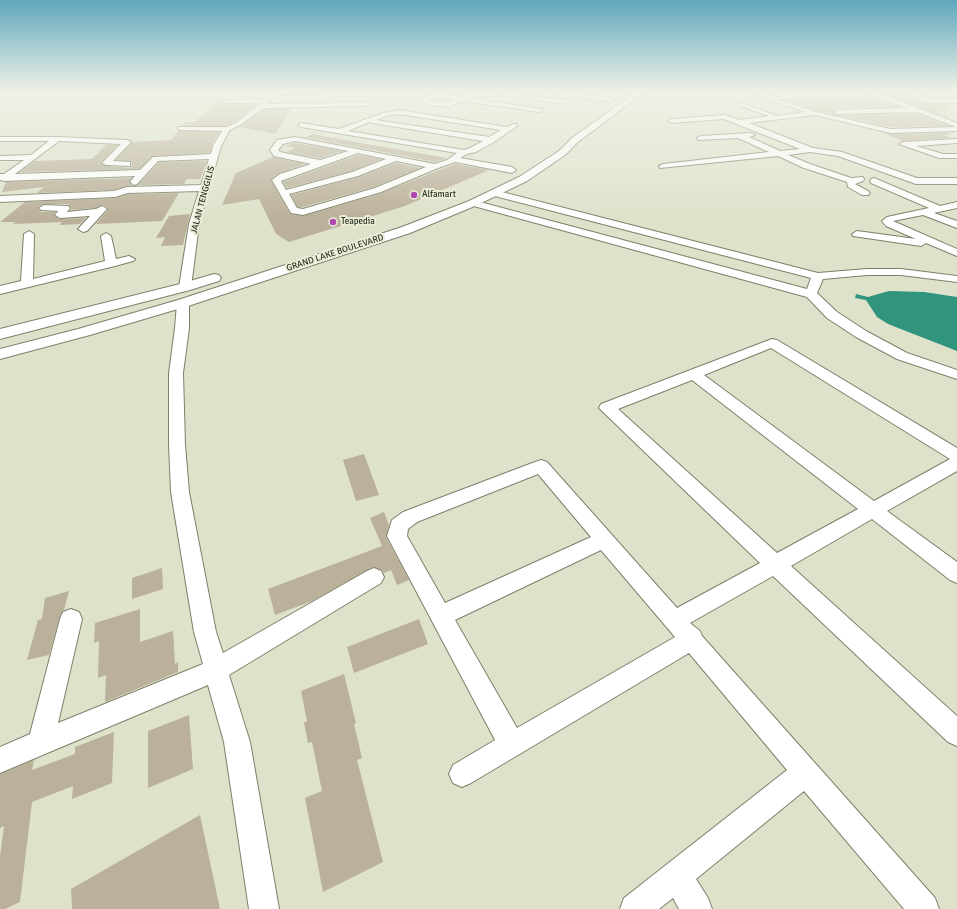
<!DOCTYPE html>
<html>
<head>
<meta charset="utf-8">
<style>
	body { margin:0 }
	canvas { display:block; background:#dee2ca }
</style>
</head>
<body>
<canvas width="957" height="909"></canvas>
<script>
const c = document.querySelector('canvas').getContext('2d');
c.lineJoin = 'round';
function paint(path, color) {
  c.fillStyle = color;
  c.fill(path, 'evenodd');
}
function shape(rows) {
  const path = new Path2D();
  for (const r of rows) {
    path.moveTo(r[0], r[1]);
    for (let i = 2; i < r.length; i += 2) path.lineTo(r[i], r[i + 1]);
  }
  return path;
}
function stroke(path, color, width, dash) {
  c.strokeStyle = color;
  c.lineWidth = width;
  c.lineCap = dash ? 'butt' : 'round';
  c.setLineDash(dash || []);
  c.stroke(path);
}
function label(font, color, halo, rows, align = 'center') {
  c.font = font + ' Signika,sans-serif';
  c.lineWidth = 4;
  c.setLineDash([]);
  c.textBaseline = 'middle';
  c.strokeStyle = halo;
  c.fillStyle = color;
  for (const [text, x, y, turn = 0] of rows) {
    c.save();
    c.translate(x, y);
    c.rotate((+turn || 0) * Math.PI / 180);
    c.textAlign = isNaN(turn) ? turn : align;
    if (halo) c.strokeText(text, 0, 0);
    c.fillText(text, 0, 0);
    c.restore();
  }
}
const water = shape([
	[889,291,924,292,957,297,957,351,888,324,877,317,866,300,855,298,856,294,868,297]
]);
const building = shape([
	[880,92,904,92,904,95,928,104,947,104,952,107,942,107,951,111,937,112,951,117,946,117],
	[872,97,899,107,837,108,833,112,836,115,815,110,787,100],
	[221,98,236,98,224,99,224,102,227,104,257,104,235,122,226,126,182,126,185,122,195,122],
	[264,109,291,109,275,134,239,127],
	[917,114,949,126,890,127,838,115],
	[178,131,219,132,212,145,210,153,153,156,139,169,20,172,35,161,92,159,106,145,118,145,101,162,101,164,106,166,130,168,132,166,131,161,116,160,132,142,171,140],
	[884,133,890,134,947,133,952,135,944,135,950,138,902,141],
	[313,134,344,140,447,158,435,162,305,137],
	[295,143,342,151,320,158,286,152,295,148,285,146],
	[358,155,381,159,352,171,287,188,283,182],
	[273,157,305,164,280,173,271,180,290,214,303,216,381,193,455,164,489,170,405,206,289,242,276,234,259,199,222,205,236,173],
	[207,161,200,179,187,179,184,184,138,185,159,162],
	[396,163,421,168,374,187,303,207,298,207,291,195,359,177],
	[132,178,129,182,132,185,114,190,37,193,44,187,2,192,6,182],
	[179,193,162,221,96,224,108,210,108,208,103,205,96,208,70,210,72,208,68,204,44,204,38,207,38,209,41,212,55,212,54,215,59,219,86,218,80,224,59,225,62,222,13,224,16,222,0,222,25,202,115,198,128,194],
	[190,214,183,245,161,246,165,237,156,238,169,216],
	[364,454,379,495,356,501,343,460],
	[384,512,389,525,386,537,409,580,397,585,391,570,384,573,382,570,373,567,312,601,275,615,268,589,382,546,370,518],
	[162,568,163,589,132,599,132,578],
	[69,591,64,610,62,611,59,619,49,655,27,660,38,620,42,619,45,598],
	[140,609,140,642,173,631,175,664,178,662,178,672,105,702,106,675,98,678,99,641,94,643,95,623],
	[419,619,428,644,354,673,347,647],
	[344,674,356,723,354,724,362,758,357,760,383,862,323,892,305,798,322,791,312,742,308,743,304,723,307,721,301,691],
	[189,715,193,769,148,788,148,731],
	[114,732,112,783,72,799,73,786,32,802,20,902,5,909,0,909,0,856,4,826,0,828,0,774,34,760,32,770,75,754,75,747],
	[200,815,220,909,72,909,71,889]
]);
const minor = shape([
	[272,92,320,92,317,94,276,95,267,104,366,102,369,104,366,106,264,108,240,125,230,130,221,146,199,224,191,287,189,290,181,290,179,287,189,224,199,191,128,193,115,197,0,202,0,196,114,191,127,187,201,185,209,159,158,161,137,184,134,185,130,182,135,176,4,181,0,180,0,174,4,174,24,160,0,160,0,156,31,155,49,141,0,141,0,137,57,137,127,140,131,142,113,161,130,162,130,166,106,165,102,163,121,144,59,141,15,174,140,170,153,157,156,157,211,154,213,146,222,131,180,130,178,129,178,127,226,127,236,123,261,103,227,103,225,102,225,100,265,99,272,92],
	[493,92,568,100,571,102,568,104,499,95,469,98,541,109,542,110,539,112,463,101,448,107,428,105,421,100,433,95,448,94,461,97,468,94,493,92],
	[448,98,456,99,447,103,429,100,448,98],
	[555,92,612,98,615,100,612,102,557,95,555,94,555,92],
	[754,92,761,92,772,98,775,95,876,92,957,123,957,131,890,133,815,115,749,123,813,148,842,152,917,178,957,178,957,184,916,184,838,156,810,152,788,155,810,164,851,178,863,177,864,179,863,181,855,184,868,191,870,193,868,195,862,195,848,187,847,182,804,168,778,156,660,168,659,166,663,164,769,152,738,138,698,140,697,138,701,136,751,133,755,135,749,137,780,151,800,149,724,119,671,123,668,121,671,119,724,115,740,120,769,116,740,106,740,104,742,103,777,116,806,112,762,98,754,92],
	[872,95,907,108,837,110,834,112,837,114,917,112,956,127,890,129,812,111,811,110,776,99,872,95],
	[905,92,909,92,930,99,957,99,957,103,929,103,905,94,905,92],
	[399,110,507,127,513,124,517,124,517,126,494,142,476,152,467,154,460,158,512,167,516,170,512,173,455,162,438,168,381,192,303,215,291,213,272,180,280,174,311,164,274,156,270,150,277,140,295,137,435,164,447,160,457,153,301,127,298,125,301,123,339,129,383,113,399,110],
	[399,114,501,130,489,137,376,120,386,116,399,114],
	[369,122,372,123,483,141,470,148,464,150,348,131,369,122],
	[295,141,348,151,320,160,280,152,278,150,283,144,295,141],
	[358,153,386,159,352,172,286,190,281,181,358,153],
	[396,161,426,167,375,188,303,209,297,208,289,194,358,176,396,161],
	[957,139,957,143,916,146,943,154,957,154,957,158,939,158,899,144,903,142,957,139],
	[874,178,940,206,957,202,957,208,934,213,957,221,957,228,923,215,893,221,957,249,957,256,926,243,921,246,853,236,852,234,857,231,916,239,886,226,882,221,887,217,929,208,871,183,870,181,871,179,874,178],
	[494,190,818,273,867,269,901,269,957,276,957,282,901,275,867,275,823,279,817,293,837,312,866,331,907,353,957,370,957,379,897,359,856,337,827,318,807,297,470,205,468,203,470,201,476,201,807,289,811,278,491,195,489,193,491,191,494,190],
	[44,205,68,206,70,208,67,212,96,209,102,206,107,209,87,231,83,232,78,229,90,216,60,218,55,215,58,211,41,210,39,208,44,205],
	[29,231,34,234,33,279,105,261,101,236,106,233,111,236,116,259,129,256,135,259,133,261,115,266,0,294,0,286,21,281,24,234,29,231],
	[183,299,187,300,189,303,189,328,183,373,185,445,189,492,216,632,223,653,367,571,374,568,381,571,384,577,381,583,229,675,250,742,279,909,249,909,224,742,208,685,0,773,0,747,30,734,60,619,63,612,71,609,79,612,82,619,58,723,203,664,194,632,171,492,169,445,169,373,175,328,177,303,179,300,183,299],
	[772,339,777,340,957,448,957,471,887,511,957,562,957,583,950,580,872,519,791,566,957,716,957,746,948,742,773,576,690,623,700,631,702,636,935,898,939,909,904,909,804,791,696,879,708,898,712,909,679,909,673,898,659,909,620,909,624,898,787,770,689,653,471,783,462,787,453,783,449,774,453,765,495,740,387,536,392,520,403,512,535,462,541,460,547,462,677,608,760,563,599,408,601,404,772,339],
	[771,348,950,459,874,501,704,375,771,348],
	[692,380,858,509,777,553,618,409,692,380],
	[538,474,591,537,445,603,407,536,408,529,417,522,538,474],
	[601,550,675,637,517,728,455,620,601,550]
]);
const tertiary = shape([
	[636,92,645,92,578,142,565,155,527,181,477,205,410,233,188,306,90,335,0,359,0,349,78,329,178,300,402,227,469,201,519,177,559,151,572,138,636,92],
	[214,274,219,275,221,278,219,281,190,290,0,339,0,329,180,284,214,274]
]);
const markers = [
	[414,195,4,"#ad49ae"],
	[333,222,4,"#ad49ae"]
];
const farPoinames = [
	["Alfamart",422,195],
	["Teapedia",341,222]
];
const farStreetnames = [
	["JALAN TENGGILIS",203,200,-75],
	["GRAND LAKE BOULEVARD",335,253,-18]
];
paint(water, '#31947c');
paint(building, '#bbb09a');
stroke(minor, '#7d806a', 2);
stroke(tertiary, '#7d806a', 2);
paint(minor, '#fff');
paint(tertiary, '#fff');
const sky = c.createLinearGradient(0, 0, 0, 219);
sky.addColorStop(0, '#5fa7bd');
sky.addColorStop(0.42, '#f0f2e7');
sky.addColorStop(1, '#f0f2e700');
c.fillStyle = sky;
c.fillRect(0, 0, 957, 219);
for (const [x, y, r, color] of markers) {
  const dot = new Path2D();
  dot.arc(x, y, r, 0, 2 * Math.PI);
  c.fillStyle = color;
  c.fill(dot);
  stroke(dot, '#ebefd7', 1.5);
}
label('9px', '#2e3026', '#ebefd7', farPoinames, 'left');
label('9px', '#2e3026', '#ebefd7', farStreetnames);
</script>
</body>
</html>
